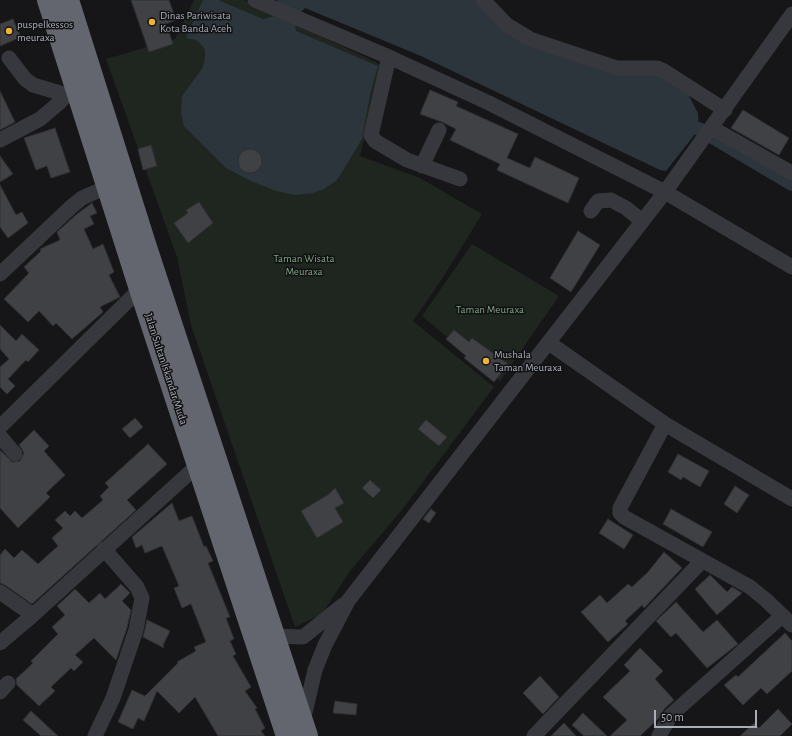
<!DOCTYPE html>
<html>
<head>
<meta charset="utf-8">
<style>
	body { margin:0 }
	#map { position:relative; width:792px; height:736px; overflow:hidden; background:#161618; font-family:"Alegreya Sans",sans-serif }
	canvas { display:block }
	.scale { position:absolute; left:654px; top:710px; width:103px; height:18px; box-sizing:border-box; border:2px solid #a8adb8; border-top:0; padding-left:5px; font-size:12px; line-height:14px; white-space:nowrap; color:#a8adb8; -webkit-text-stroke:3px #111113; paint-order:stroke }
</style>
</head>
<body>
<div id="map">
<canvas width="792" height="736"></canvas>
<div class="scale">50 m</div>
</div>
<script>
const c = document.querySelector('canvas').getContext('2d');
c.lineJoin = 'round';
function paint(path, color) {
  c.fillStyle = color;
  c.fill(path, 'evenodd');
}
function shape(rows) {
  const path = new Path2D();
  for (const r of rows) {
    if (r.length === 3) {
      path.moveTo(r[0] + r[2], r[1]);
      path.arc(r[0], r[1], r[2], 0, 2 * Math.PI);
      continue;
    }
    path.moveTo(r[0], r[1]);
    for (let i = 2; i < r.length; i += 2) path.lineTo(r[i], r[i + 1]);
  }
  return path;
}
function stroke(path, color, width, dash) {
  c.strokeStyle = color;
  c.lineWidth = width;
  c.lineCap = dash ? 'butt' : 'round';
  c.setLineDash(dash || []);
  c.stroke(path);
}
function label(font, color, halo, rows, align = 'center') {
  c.font = font + ' "Alegreya Sans",sans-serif';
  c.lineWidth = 3;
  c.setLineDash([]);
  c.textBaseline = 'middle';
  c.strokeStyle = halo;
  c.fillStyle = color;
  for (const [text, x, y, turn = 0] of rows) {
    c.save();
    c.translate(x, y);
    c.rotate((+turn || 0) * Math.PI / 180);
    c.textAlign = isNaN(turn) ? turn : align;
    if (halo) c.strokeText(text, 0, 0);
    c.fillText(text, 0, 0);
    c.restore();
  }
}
const green = shape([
	[194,0,244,0,382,65,360,156,420,178,482,214,442,279,413,321,494,387,402,510,350,571,322,614,295,627,191,325,177,257,106,59,175,39],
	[472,244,559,296,500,381,422,316]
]);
const water = shape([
	[203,0,218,0,263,19,275,16,279,6,277,0,477,0,502,25,654,72,688,94,698,113,699,129,666,171,660,170,421,56,305,8,300,13,295,23,296,31,378,66,370,95,362,139,337,180,324,189,313,193,295,195,276,191,251,181,226,168,184,126,181,113,182,96,202,69,205,59,205,50,201,44,196,40,186,38]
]);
const canal = shape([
	[699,129,792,184]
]);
const building = shape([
	[131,0,169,0,176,20,166,24,173,44,149,52,131,0],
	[13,19,21,37,0,46,0,24,13,19],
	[430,90,458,102,456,106,518,134,507,158,530,168,535,157,579,178,568,203,497,170,500,164,450,140,456,129,442,122,420,114,430,90],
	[0,91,15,122,0,130,0,91],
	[743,110,789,138,779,155,731,128,743,110],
	[55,128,70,172,51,178,47,166,36,170,24,138,55,128],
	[151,145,157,166,143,170,138,149,151,145],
	[250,161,12],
	[0,156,13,174,0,182,0,156],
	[0,185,16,215,22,212,28,223,8,238,0,227,0,185],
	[199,202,213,223,188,243,174,223,188,213,186,210,199,202],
	[92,203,97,213,90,216,94,224,84,229,93,249,103,244,114,272,109,275,120,297,100,307,103,312,72,339,56,323,53,326,39,311,28,322,4,299,29,273,24,267,41,251,40,249,60,240,57,232,77,214,92,203],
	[578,231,600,245,571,292,550,278,578,231],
	[0,325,16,341,22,334,39,350,28,362,26,360,8,379,15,386,7,394,0,387,0,367,9,359,0,349,0,325],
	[454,330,469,342,472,338,508,364,494,382,464,358,466,356,446,339,454,330],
	[135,418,143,427,130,438,122,429,135,418],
	[426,420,447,437,439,446,418,429,426,420],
	[34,430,49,446,44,451,65,475,46,493,50,497,18,528,0,508,0,450,12,462,20,461,24,453,19,445,34,430],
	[148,444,167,464,127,500,136,510,32,604,5,585,0,583,0,555,5,549,14,558,22,550,38,564,58,546,52,538,63,528,55,520,65,511,70,516,75,511,82,518,103,500,100,496,109,487,105,483,148,444],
	[678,454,709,471,700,487,683,477,681,480,668,472,678,454],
	[370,480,381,490,373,498,362,488,370,480],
	[735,486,749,495,737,513,724,504,735,486],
	[335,488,344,503,335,508,343,522,317,538,301,511,329,494,335,488],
	[172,503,179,521,192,516,204,547,206,546,213,561,208,563,230,617,226,618,234,639,230,641,236,654,233,656,251,687,245,691,257,708,255,709,265,728,261,731,265,736,218,736,195,697,179,713,157,691,144,721,138,718,133,729,118,722,132,690,145,696,178,663,177,662,196,651,194,647,206,642,191,604,182,608,174,588,179,586,162,546,145,553,142,545,136,548,132,537,172,503],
	[431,509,436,513,429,523,423,519,431,509],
	[671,509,712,532,703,547,663,524,671,509],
	[608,519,633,535,624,549,599,533,608,519],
	[664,552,682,568,644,608,642,605,625,621,628,624,608,642,581,612,600,595,607,603,628,584,632,587,648,572,664,552],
	[710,575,727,592,732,587,742,593,717,615,695,589,710,575],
	[121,584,130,593,122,601,131,610,127,628,116,660,94,638,75,655,83,662,74,671,71,668,51,687,55,691,39,706,17,685,16,679,33,663,31,661,58,634,52,627,65,615,57,606,75,589,89,603,100,593,105,599,121,584],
	[676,602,703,632,717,620,738,644,707,668,676,633,671,637,656,621,676,602],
	[147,620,170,631,163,645,164,648,143,637,147,620],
	[785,633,792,641,792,671,767,694,761,688,743,705,724,685,736,675,738,677,785,633],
	[640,648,663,671,655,679,674,700,665,708,659,718,640,736,610,736,627,720,603,697,630,671,624,665,640,648],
	[540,676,559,697,543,714,523,693,540,676],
	[335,701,357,704,356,715,333,713,335,701],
	[778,709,792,724,780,736,740,736,754,723,759,728,778,709],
	[31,711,58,736,41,736,23,720,31,711],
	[583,713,607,736,584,736,572,725,583,713],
	[564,723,576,736,551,736,564,723]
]);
const minor = shape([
	[255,0,389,57,489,103,665,192,792,267],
	[483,0,507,25,530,39,617,68,657,68,664,71,725,110],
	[389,57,371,135,375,141,407,160,460,179],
	[9,58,25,79,33,85,67,95],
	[712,128,792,173],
	[0,140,40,119,59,103,75,85],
	[422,166,439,130],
	[591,211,598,201,611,200,626,208,642,221],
	[0,274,71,207,82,198,107,187],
	[549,343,665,424,792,499],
	[665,424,620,508,620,513,624,517,750,587,766,600,792,625],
	[0,427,140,289],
	[0,436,15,454],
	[0,592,33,615,198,465],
	[274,636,303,637,343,605],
	[0,643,33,615],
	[0,692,8,683],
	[303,721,315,670,325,645,348,601,665,192,792,14],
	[95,736,113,698,136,630,142,598,137,587,104,549],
	[534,736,702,561],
	[659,736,671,715,782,616]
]);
const highway = shape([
	[48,0,140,289,287,736],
	[68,0,146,247,307,736]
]);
const markers = [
	[152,22,4,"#f2b134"],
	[9,31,4,"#f2b134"],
	[486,361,4,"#f2b134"]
];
const poiNames = [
	["Dinas Pariwisata",160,16],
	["Kota Banda Aceh",160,29],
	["puspelkessos",17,25],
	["meuraxa",17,38],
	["Mushala",494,355],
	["Taman Meuraxa",494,368]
];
const parkNames = [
	["Taman Wisata",304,259],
	["Meuraxa",304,272],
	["Taman Meuraxa",490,310]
];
const streetNames = [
	["Jalan Sultan Iskandar Muda",166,369,72]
];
paint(green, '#1e261f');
paint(water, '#2c353c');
stroke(canal, '#2c353c', 14);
paint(building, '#404145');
stroke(building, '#303034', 1);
stroke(minor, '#37383d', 15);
stroke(highway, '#63666e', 22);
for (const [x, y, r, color] of markers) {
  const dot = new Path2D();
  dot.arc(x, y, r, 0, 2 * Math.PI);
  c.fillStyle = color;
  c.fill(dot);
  stroke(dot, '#111113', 1.5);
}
label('11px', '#a8adb8', '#111113', poiNames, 'left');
label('11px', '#7fa381', '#111113', parkNames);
label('11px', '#a8adb8', '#111113', streetNames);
</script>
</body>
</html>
